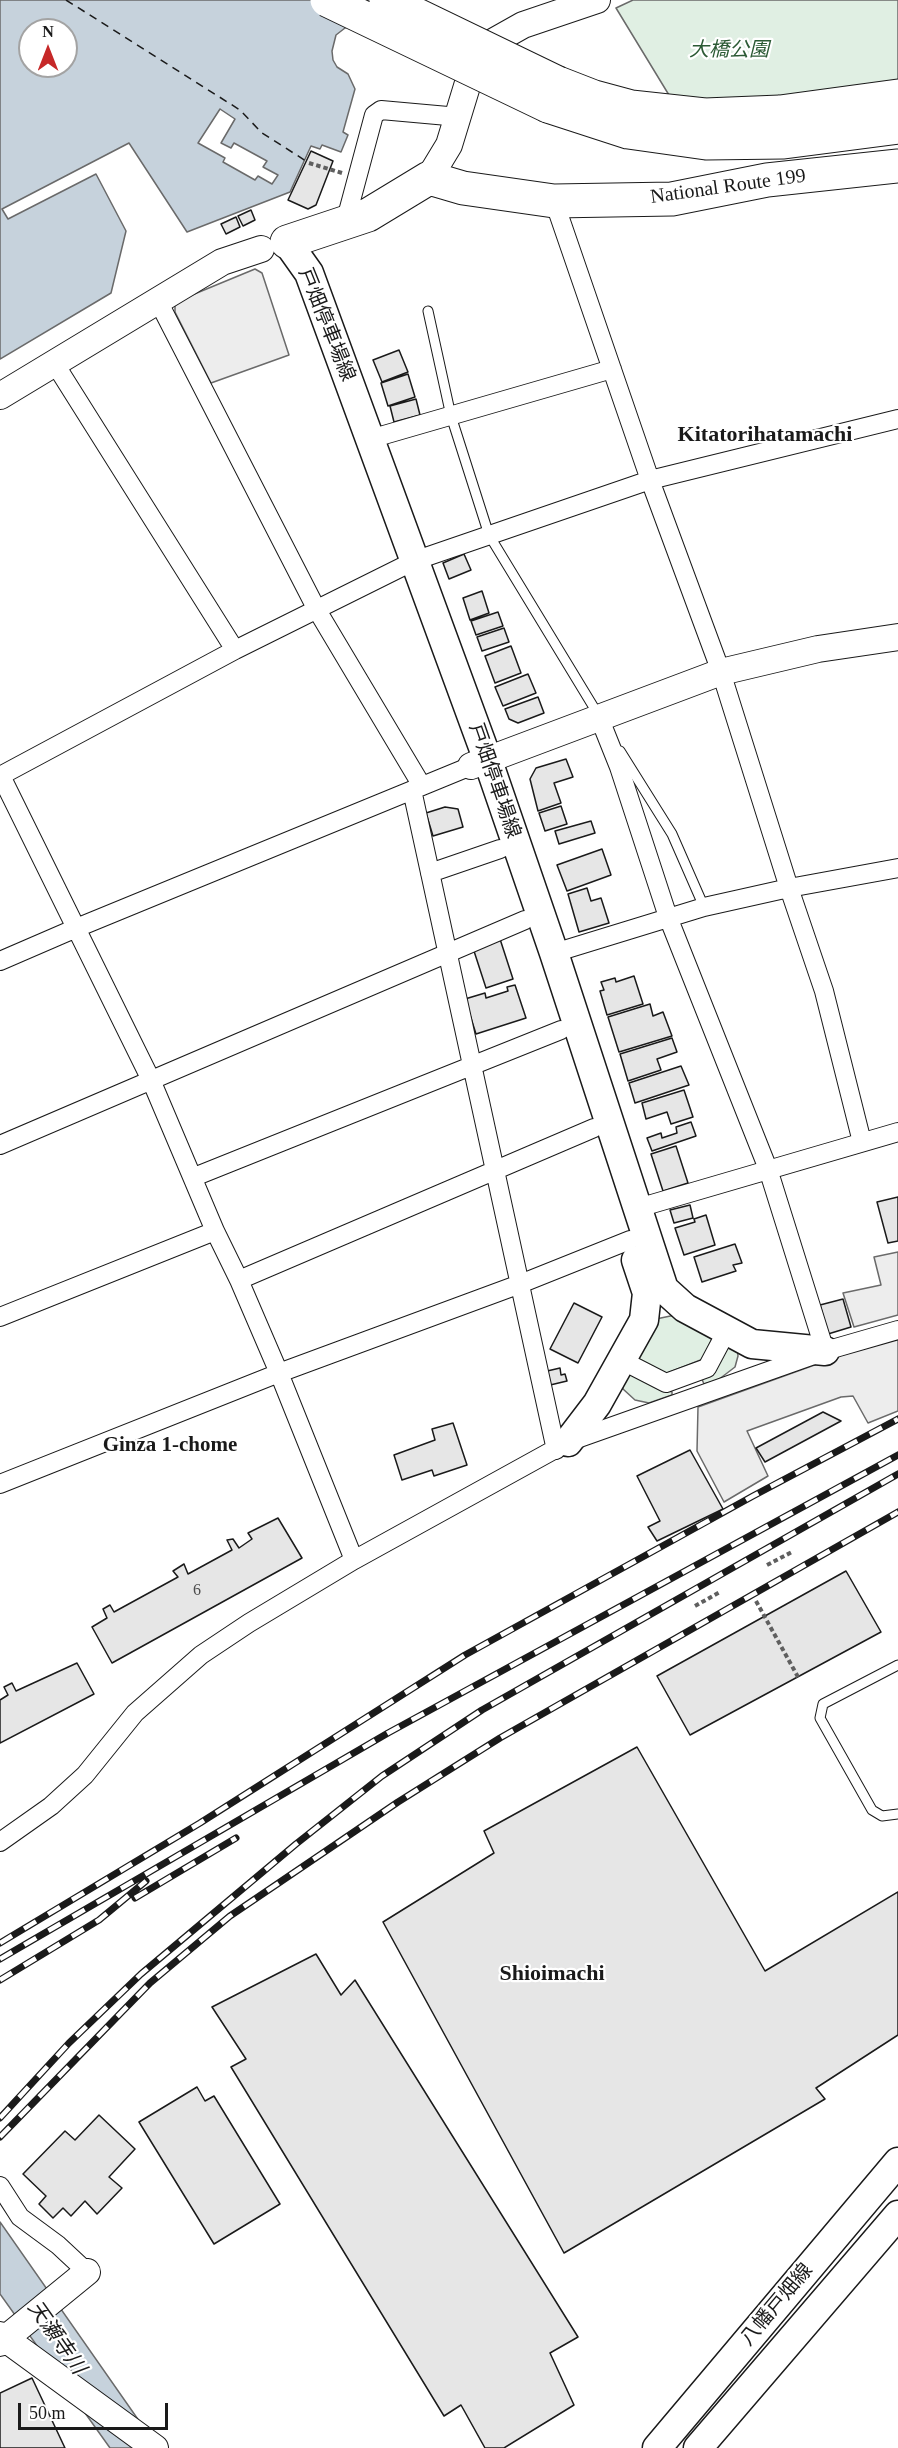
<!DOCTYPE html>
<html>
<head>
<meta charset="utf-8">
<style>
	body { margin:0 }
	#map { position:relative; width:898px; height:2448px; overflow:hidden; background:#fff; font-family:"Times New Roman",serif }
	canvas { display:block }
	.north { position:absolute; left:18px; top:18px; width:60px; height:60px; box-sizing:border-box; background:#fff; border:2px solid #a3a3a3; border-radius:50%; rotate:0deg; font-size:16px; font-weight:700; line-height:24px; text-align:center; color:#1a1a1a }
	.north::after { content:''; display:block; margin:auto; width:21px; height:27px; background:#c62828; clip-path:polygon(50% 0,100% 100%,50% 72%,0 100%) }
	.scale { position:absolute; left:18px; top:2403px; width:150px; height:27px; box-sizing:border-box; border:3px solid #1a1a1a; border-top:0; padding-left:8px; font-size:18px; line-height:21px; white-space:nowrap; color:#1a1a1a; -webkit-text-stroke:4px #fff; paint-order:stroke }
</style>
</head>
<body>
<div id="map">
<canvas width="898" height="2448"></canvas>
<div class="north">N</div>
<div class="scale">50 m</div>
</div>
<script>
const c = document.querySelector('canvas').getContext('2d');
c.lineJoin = 'round';
function paint(path, color) {
  c.fillStyle = color;
  c.fill(path, 'evenodd');
}
function shape(rows) {
  const path = new Path2D();
  for (const r of rows) {
    path.moveTo(r[0], r[1]);
    for (let i = 2; i < r.length; i += 2) path.lineTo(r[i], r[i + 1]);
  }
  return path;
}
function stroke(path, color, width, dash) {
  c.strokeStyle = color;
  c.lineWidth = width;
  c.lineCap = dash ? 'butt' : 'round';
  c.setLineDash(dash || []);
  c.stroke(path);
}
function label(font, color, halo, rows, align = 'center') {
  c.font = font + ' "Times New Roman","Noto Sans JP",serif';
  c.lineWidth = 4.5;
  c.setLineDash([]);
  c.textBaseline = 'middle';
  c.strokeStyle = halo;
  c.fillStyle = color;
  for (const [text, x, y, turn = 0] of rows) {
    c.save();
    c.translate(x, y);
    c.rotate((+turn || 0) * Math.PI / 180);
    c.textAlign = isNaN(turn) ? turn : align;
    if (halo) c.strokeText(text, 0, 0);
    c.fillText(text, 0, 0);
    c.restore();
  }
}
const green = shape([
	[633,0,898,0,898,83,762,101,672,100,616,8,633,0],
	[680,1314,716,1330,703,1359,665,1374,630,1356,656,1319,680,1314],
	[729,1339,737,1347,738,1356,735,1367,718,1380,704,1384,701,1377,729,1339],
	[624,1371,672,1392,672,1395,649,1403,635,1400,623,1389,621,1377,624,1371]
]);
const parking = shape([
	[255,269,262,273,289,355,211,383,175,312,175,302,255,269],
	[898,1252,898,1315,854,1327,843,1293,881,1285,874,1257,898,1252],
	[898,1339,898,1411,868,1423,853,1396,841,1397,747,1431,768,1476,724,1502,697,1451,698,1407,845,1354,898,1339]
]);
const water = shape([
	[0,0,404,0,345,28,336,35,332,51,333,60,337,67,348,74,355,89,343,132,348,135,341,152,322,145,320,149,311,146,290,192,187,232,129,143,2,209,8,219,96,174,126,231,111,293,0,359,0,0],
	[30,30,66,30,66,66,30,66,30,30],
	[0,2222,158,2448,110,2448,0,2294,0,2222]
]);
const pier = shape([
	[220,109,235,119,221,143,231,148,234,143,267,161,263,167,278,175,272,184,258,176,255,180,223,162,225,158,198,143,220,109]
]);
const ferry = shape([
	[66,0,240,110,262,133,306,161]
]);
const building = shape([
	[311,151,333,161,316,205,308,209,288,200,311,151],
	[251,210,255,220,243,226,238,216,251,210],
	[236,217,240,227,226,234,221,224,236,217],
	[399,350,408,372,382,382,373,360,399,350],
	[408,374,415,397,388,406,381,383,408,374],
	[416,399,420,415,394,422,390,406,416,399],
	[464,554,471,570,449,579,443,563,464,554],
	[482,591,489,613,470,620,463,598,482,591],
	[498,612,503,626,476,635,471,621,498,612],
	[504,628,509,642,482,651,477,637,504,628],
	[511,646,521,673,495,683,485,656,511,646],
	[528,674,536,693,503,706,495,687,528,674],
	[538,697,544,713,518,723,509,719,505,709,538,697],
	[566,759,573,777,554,783,561,803,538,811,530,779,536,768,566,759],
	[561,806,567,824,545,831,539,813,561,806],
	[445,807,458,809,463,827,433,836,426,813,445,807],
	[591,821,595,833,559,844,555,831,591,821],
	[602,849,611,875,567,891,557,865,602,849],
	[587,888,591,901,601,898,609,923,579,932,568,894,587,888],
	[500,939,513,979,486,988,473,948,500,939],
	[634,976,643,1004,607,1015,600,991,604,990,601,982,615,978,616,982,634,976],
	[515,985,526,1018,476,1034,465,999,485,993,486,998,508,991,507,987,515,985],
	[650,1004,653,1016,663,1012,672,1036,619,1052,608,1017,650,1004],
	[672,1038,677,1052,657,1059,661,1070,628,1081,620,1054,672,1038],
	[681,1066,689,1085,635,1103,629,1083,681,1066],
	[684,1090,693,1117,671,1124,667,1112,646,1119,642,1103,684,1090],
	[691,1122,696,1136,652,1151,647,1138,661,1133,662,1138,677,1133,676,1127,691,1122],
	[676,1146,688,1183,663,1191,651,1154,676,1146],
	[898,1197,898,1241,888,1243,877,1202,898,1197],
	[690,1205,693,1218,674,1223,670,1210,690,1205],
	[706,1215,715,1245,684,1255,675,1228,695,1222,694,1219,706,1215],
	[735,1244,742,1263,733,1265,736,1271,702,1282,694,1257,735,1244],
	[843,1299,851,1327,828,1334,820,1305,843,1299],
	[574,1303,602,1317,578,1363,550,1349,574,1303],
	[560,1368,561,1375,565,1374,567,1381,546,1386,543,1372,560,1368],
	[823,1412,841,1421,765,1462,756,1448,823,1412],
	[453,1423,467,1465,434,1476,432,1470,402,1480,394,1455,435,1440,432,1429,453,1423],
	[690,1450,723,1509,657,1541,648,1527,660,1521,637,1476,690,1450],
	[278,1518,302,1558,112,1663,92,1627,107,1618,103,1609,110,1605,114,1612,178,1577,173,1571,184,1564,188,1574,232,1550,227,1540,233,1539,239,1548,252,1539,248,1533,278,1518],
	[846,1571,881,1632,690,1735,657,1676,846,1571],
	[77,1663,94,1694,0,1743,0,1700,8,1695,4,1687,12,1683,16,1691,77,1663],
	[637,1747,765,1971,898,1892,898,2035,816,2088,825,2099,564,2253,383,1922,494,1853,484,1831,637,1747],
	[316,1954,341,1995,355,1980,578,2337,550,2353,574,2405,504,2448,485,2448,461,2405,444,2416,231,2067,246,2059,212,2007,316,1954],
	[197,2087,205,2101,214,2096,280,2204,214,2244,139,2122,197,2087],
	[99,2115,135,2149,109,2177,122,2188,97,2214,85,2201,71,2216,63,2208,53,2218,39,2204,46,2196,23,2174,65,2131,75,2140,99,2115],
	[32,2378,65,2448,0,2448,0,2393,32,2378]
]);
const path = shape([
	[309,163,342,173],
	[767,1565,792,1552],
	[756,1601,798,1677],
	[695,1606,720,1592]
]);
const lane = shape([
	[428,311,451,416,489,535,599,716],
	[620,751,672,834,704,907],
	[898,1665,823,1704,820,1718,872,1810,882,1816,898,1814]
]);
const street = shape([
	[554,201,650,480,721,672,789,888,824,991,862,1142],
	[345,223,374,115,381,110,459,117],
	[157,299,317,610,422,786],
	[55,364,235,650],
	[370,439,612,369],
	[599,717,619,767,668,917,768,1169,825,1351],
	[0,776,235,650,414,561,650,480,898,419],
	[1,776,151,1080,215,1231,239,1280,279,1373,354,1560],
	[412,790,556,1450],
	[430,873,500,849],
	[554,953,704,907,789,888,898,868],
	[0,961,74,929,471,766],
	[0,1145,525,920],
	[194,1177,561,1030],
	[638,1208,898,1132],
	[239,1280,594,1128],
	[0,1317,215,1231],
	[629,1364,666,1383,707,1368,724,1336],
	[0,1484,279,1373,520,1284,630,1240],
	[0,1842,51,1806,85,1775,135,1713,201,1655,249,1623,354,1560,568,1442,825,1351,898,1330],
	[0,2186,20,2217,58,2245,87,2272]
]);
const secondary = shape([
	[429,178,449,145,471,73,491,43,523,25,597,0],
	[0,396,222,262,261,249],
	[471,766,721,672,818,649,898,637],
	[0,2335,155,2448],
	[0,2343,87,2272]
]);
const primary = shape([
	[287,242,309,273,487,758,554,953,664,1289,685,1308,752,1344,825,1351],
	[568,1442,597,1404,644,1320,647,1293,636,1260],
	[657,2448,898,2162],
	[698,2448,898,2215]
]);
const highway = shape([
	[558,83,594,97,631,107,705,115,780,112,898,96],
	[548,106,628,132,706,143,784,142,898,127],
	[287,242,368,215,429,178,463,188,554,201,672,199,767,180,898,166]
]);
const rail = shape([
	[135,1898,236,1838],
	[0,1943,200,1823,465,1655,753,1496,898,1419],
	[0,1959,388,1733,898,1455],
	[0,1980,99,1920,146,1881],
	[0,2118,69,2043,141,1974,296,1844,382,1776,482,1710,898,1474],
	[0,2137,150,1983,230,1916,398,1802,500,1738,898,1512]
]);
const highwayBridge = shape([
	[327,0,548,106],
	[386,0,558,83]
]);
const numberNames = [
	["6",197,1591]
];
const parkNames = [
	["大橋公園",729,51]
];
const streetNames = [
	["National Route 199",728,187,-8],
	["戸畑停車場線",326,325,68],
	["戸畑停車場線",494,781,71],
	["八幡戸畑線",777,2305,-50]
];
const neighbourhoodNames = [
	["Ginza 1-chome",170,1446]
];
const waterNames = [
	["天瀬寺川",56,2338,55]
];
const quarterNames = [
	["Kitatorihatamachi",765,435],
	["Shioimachi",552,1974]
];
paint(green, '#e0efe3');
stroke(green, '#6a6a6a', 1.5);
paint(parking, '#ededed');
stroke(parking, '#6a6a6a', 1.5);
paint(water, '#c6d2dc');
stroke(water, '#6a6a6a', 1.5);
paint(pier, '#fff');
stroke(pier, '#6a6a6a', 1.5);
stroke(ferry, '#1a1a1a', 1.5, [8, 6]);
paint(building, '#e6e6e6');
stroke(building, '#1a1a1a', 1.5);
stroke(lane, '#1a1a1a', 11);
stroke(street, '#1a1a1a', 20);
stroke(secondary, '#1a1a1a', 28);
stroke(primary, '#1a1a1a', 31);
stroke(highway, '#1a1a1a', 35);
stroke(path, '#5f5f5f', 4, [4.5, 3]);
stroke(lane, '#fff', 9);
stroke(street, '#fff', 18);
stroke(secondary, '#fff', 26);
stroke(primary, '#fff', 28);
stroke(highway, '#fff', 33);
stroke(rail, '#1a1a1a', 7);
stroke(rail, '#fff', 4.5, [14]);
stroke(highwayBridge, '#1a1a1a', 35, []);
stroke(highwayBridge, '#fff', 33);
label('16px', '#4d4d4d', null, numberNames);
label('italic 20px', '#2b5a34', '#fff', parkNames);
label('20px', '#1a1a1a', '#fff', streetNames);
label('bold 21px', '#1a1a1a', '#fff', neighbourhoodNames);
label('italic 21px', '#1a1a1a', '#fff', waterNames);
label('bold 22px', '#1a1a1a', '#fff', quarterNames);
</script>
</body>
</html>
